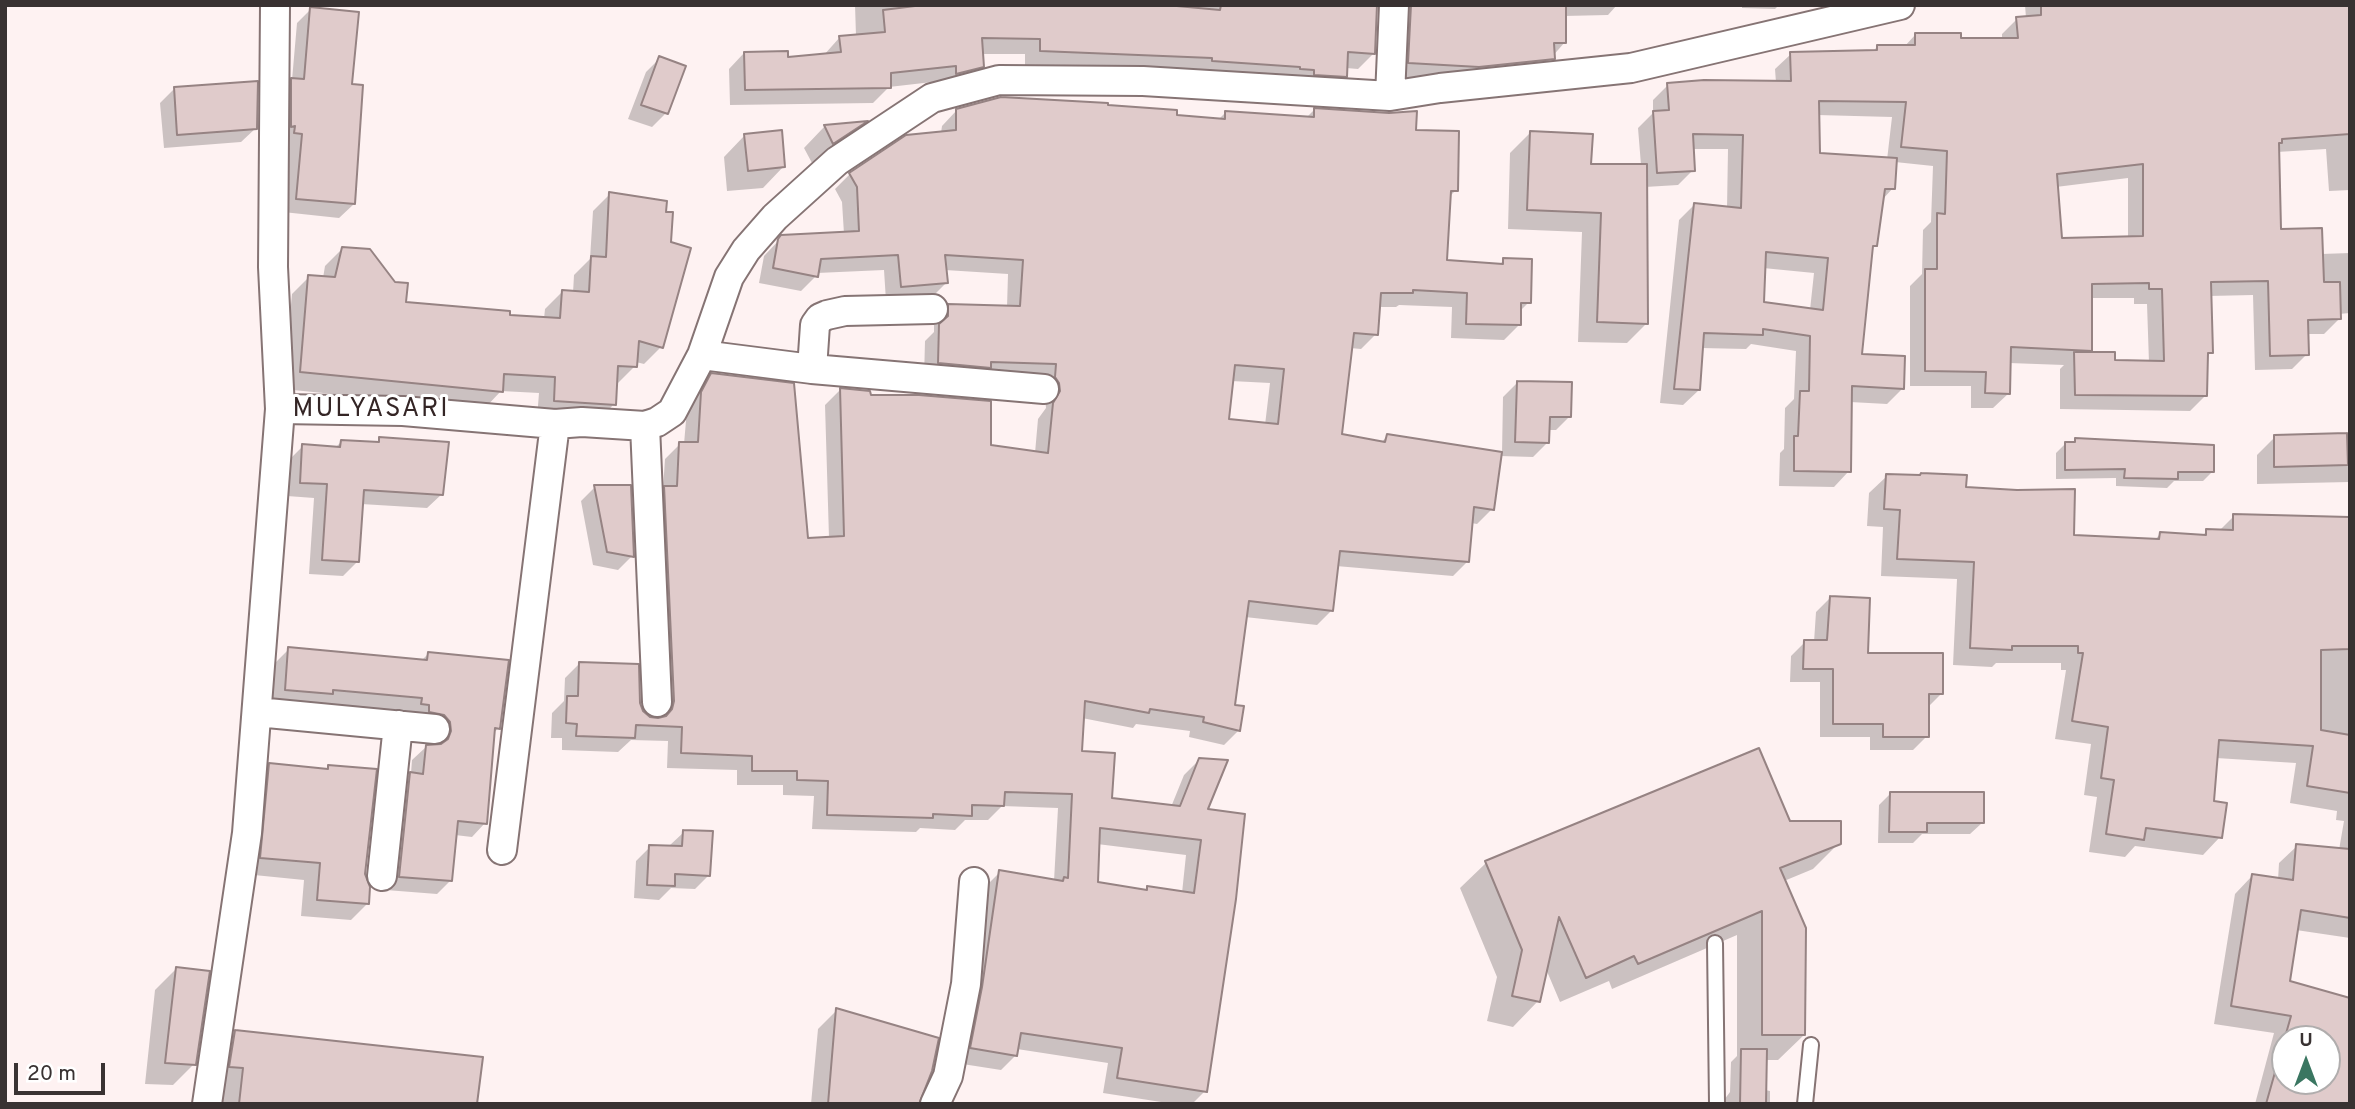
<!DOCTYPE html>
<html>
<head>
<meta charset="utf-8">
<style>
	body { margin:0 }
	#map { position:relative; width:2355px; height:1109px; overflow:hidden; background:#fef2f2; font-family:Overpass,sans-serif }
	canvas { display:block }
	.frame { position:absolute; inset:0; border:7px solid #393232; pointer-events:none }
	.north { position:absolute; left:2271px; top:1025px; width:70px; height:70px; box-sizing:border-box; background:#fff; border:2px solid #b0adad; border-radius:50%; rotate:0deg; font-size:19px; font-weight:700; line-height:28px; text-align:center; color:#393232 }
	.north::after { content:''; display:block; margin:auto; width:24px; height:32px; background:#3a7661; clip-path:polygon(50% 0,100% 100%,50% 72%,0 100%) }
	.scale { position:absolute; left:14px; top:1063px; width:91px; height:32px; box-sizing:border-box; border:4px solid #393232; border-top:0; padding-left:9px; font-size:21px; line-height:24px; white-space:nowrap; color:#393232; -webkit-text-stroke:5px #fff; paint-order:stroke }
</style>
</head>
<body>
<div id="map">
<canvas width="2355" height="1109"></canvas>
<div class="frame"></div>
<div class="north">U</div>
<div class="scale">20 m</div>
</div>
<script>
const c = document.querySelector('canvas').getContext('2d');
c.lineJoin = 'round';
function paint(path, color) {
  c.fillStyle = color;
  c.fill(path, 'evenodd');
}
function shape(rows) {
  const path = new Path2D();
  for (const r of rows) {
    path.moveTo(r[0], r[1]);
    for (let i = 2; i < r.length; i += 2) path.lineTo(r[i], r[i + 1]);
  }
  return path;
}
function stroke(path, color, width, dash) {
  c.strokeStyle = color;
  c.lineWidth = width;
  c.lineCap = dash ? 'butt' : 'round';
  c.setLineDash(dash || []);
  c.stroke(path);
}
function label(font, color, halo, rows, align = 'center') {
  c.font = font + ' Overpass,sans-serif';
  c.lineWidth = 6;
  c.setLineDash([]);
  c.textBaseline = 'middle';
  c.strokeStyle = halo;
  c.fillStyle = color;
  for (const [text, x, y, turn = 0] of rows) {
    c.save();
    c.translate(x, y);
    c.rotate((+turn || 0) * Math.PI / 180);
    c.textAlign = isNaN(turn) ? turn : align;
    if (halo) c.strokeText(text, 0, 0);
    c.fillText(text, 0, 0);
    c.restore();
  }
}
const shadow = shape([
	[855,5,1376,5,1373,54,1358,69,1346,68,1345,76,1329,92,1197,73,1025,66,1025,54,981,54,982,66,966,82,941,89,941,81,889,87,873,103,730,105,729,69,744,53,786,59,824,55,840,37,856,36],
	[1383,5,1617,5,1608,15,1564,16,1565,42,1537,74,1462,82,1393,79],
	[1742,5,1800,5,1778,6,1775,9,1742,8],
	[2025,5,2350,5,2350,190,2329,191,2326,149,2277,152,2279,231,2321,254,2350,253,2350,313,2339,314,2339,319,2324,334,2307,334,2307,354,2292,369,2255,370,2253,295,2209,296,2211,352,2206,358,2205,396,2190,411,2060,409,2060,369,2064,365,2009,363,2009,393,1993,408,1971,408,1971,386,1910,386,1910,286,1922,274,1923,230,1931,222,1933,166,1895,162,1893,188,1882,200,1875,245,1870,250,1860,356,1902,389,1887,404,1850,402,1849,471,1834,487,1779,486,1780,453,1784,449,1785,408,1794,399,1796,351,1751,344,1746,349,1701,348,1699,390,1683,405,1660,403,1679,220,1694,205,1727,208,1728,149,1692,149,1693,170,1678,185,1645,187,1647,323,1627,343,1578,342,1582,232,1508,229,1510,153,1530,133,1590,166,1641,165,1638,128,1653,113,1653,100,1668,85,1776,83,1775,69,1791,54,1872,52,1878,46,1904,47,1915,35,1960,39,2002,39,2002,34,2017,19,2026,18],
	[1817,115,1892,117,1887,160,1818,155],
	[2128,178,2128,238,2060,239,2056,187],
	[1763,268,1814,273,1810,310,1762,304],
	[2090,298,2134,298,2134,304,2147,304,2149,363,2114,362,2086,354,2090,350],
	[311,9,350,85,354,204,339,218,283,212,289,147,281,146,278,94,292,80,297,23],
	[660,58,666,113,652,127,628,119,646,72],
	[174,89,256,128,241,142,164,148,160,103],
	[1106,107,1218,120,1226,112,1306,118,1314,110,1414,132,1456,190,1449,197,1445,262,1498,266,1504,260,1529,302,1519,312,1519,325,1504,340,1451,338,1452,307,1399,305,1396,307,1378,307,1376,334,1361,349,1350,348,1340,436,1381,443,1387,436,1502,453,1503,397,1517,383,1570,416,1556,430,1548,430,1547,443,1533,457,1500,456,1492,509,1477,524,1471,523,1468,561,1453,576,1336,566,1332,610,1317,625,1245,617,1233,706,1239,730,1224,745,1189,737,1190,731,1136,724,1133,728,1082,718,1080,753,1111,800,1171,807,1184,775,1199,760,1205,811,1205,1091,1192,1104,1174,1104,1103,1093,1108,1063,1017,1049,1016,1055,1001,1070,956,1063,985,887,1000,872,1054,881,1058,808,1002,806,988,820,965,820,955,830,920,828,916,832,812,829,814,796,783,795,783,785,737,785,737,770,667,768,668,741,631,740,618,752,562,750,562,738,551,738,552,713,564,701,565,678,580,663,639,703,642,712,649,719,659,720,650,503,663,489,665,459,680,444,684,444,687,409,697,390,712,375,806,540,829,538,825,405,840,390,869,397,990,447,1035,453,1038,419,1046,408,1045,398,924,378,925,341,934,332,934,321,949,306,1007,307,1008,274,945,270,946,283,931,298,886,301,884,270,817,273,816,276,801,291,759,283,764,256,782,237,844,234,842,202,835,189,850,174,941,133,942,126,957,110],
	[1231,381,1270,383,1265,425,1227,420],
	[1097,844,1186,855,1182,893,1148,888,1144,891,1096,884],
	[863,123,844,142,812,163,804,148,824,127],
	[745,135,784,166,763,188,727,191,724,157],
	[610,194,661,347,644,364,636,362,635,366,618,383,615,383,614,404,597,422,537,418,539,393,501,391,484,409,283,389,292,294,309,277,323,278,325,266,343,248,404,303,508,317,544,319,545,309,562,292,573,293,574,275,590,259,593,211],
	[2350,435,2350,482,2257,484,2257,455,2275,437],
	[380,439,442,494,427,508,361,504,358,561,343,576,309,574,314,498,287,496,289,460,303,446,335,448,341,442,375,444],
	[2076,440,2212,472,2203,481,2174,481,2167,488,2116,486,2116,478,2056,479,2056,453,2066,443,2072,443],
	[1887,476,1964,489,2072,536,2154,541,2160,534,2202,536,2207,531,2218,532,2234,516,2350,518,2350,938,2296,930,2288,983,2350,999,2350,1104,2255,1104,2274,1033,2214,1024,2235,894,2252,876,2278,880,2279,863,2297,846,2339,850,2344,821,2336,820,2337,811,2290,803,2296,763,2216,758,2213,803,2220,837,2203,855,2135,846,2125,857,2089,852,2097,797,2084,795,2091,744,2055,739,2066,670,2061,670,2061,663,1996,663,1992,667,1953,665,1957,579,1881,576,1883,527,1867,526,1869,493],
	[2285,1039,2327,1039,2327,1081,2285,1081],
	[595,487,632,556,618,570,593,565,581,501],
	[1830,598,1866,655,1941,694,1927,708,1927,736,1913,750,1870,750,1870,737,1820,737,1820,682,1790,682,1791,656,1805,642,1814,642,1816,612],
	[289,649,421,661,428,654,499,728,493,733,485,823,472,837,455,835,451,880,437,894,386,890,396,788,411,773,412,760,426,747,438,746,437,736,408,717,409,711,321,704,318,707,272,703,275,663],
	[270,765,325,770,329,767,364,874,367,904,351,920,301,916,304,880,244,874,253,782],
	[1891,793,1982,823,1970,834,1922,834,1913,843,1878,843,1879,805],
	[1788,822,1839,843,1813,869,1784,881,1804,1035,1778,1060,1765,1060,1765,1090,1770,1091,1770,1104,1721,1104,1730,1092,1731,1062,1737,1056,1737,935,1612,989,1609,981,1560,1002,1546,969,1538,1001,1513,1027,1487,1021,1497,977,1460,888,1486,863],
	[684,832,709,875,695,889,671,888,659,900,634,898,636,861,650,847,669,846],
	[176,969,194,1064,173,1085,145,1084,155,990],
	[837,1010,918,1104,811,1104,818,1029],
	[235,1031,476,1104,215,1104,208,1059]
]);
const building = shape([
	[923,5,1166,5,1220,10,1221,5,1377,5,1375,54,1348,52,1347,77,1314,75,1314,70,1300,69,1300,67,1212,61,1212,58,1040,51,1040,39,982,38,984,67,956,74,956,66,891,73,891,88,745,90,744,52,788,51,788,57,841,52,839,36,885,32,883,10,923,5],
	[1411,5,1566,6,1566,43,1554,43,1555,59,1479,67,1408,63,1411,5],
	[2041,5,2350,5,2350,134,2282,139,2282,143,2279,143,2281,229,2322,228,2324,282,2340,282,2341,319,2308,320,2309,355,2270,356,2268,281,2211,282,2213,353,2208,353,2207,396,2075,395,2074,352,2115,352,2115,360,2164,361,2162,289,2149,289,2149,283,2092,284,2092,351,2011,347,2010,394,1985,393,1986,372,1925,371,1925,269,1937,269,1937,213,1945,214,1947,151,1901,147,1906,102,1819,101,1820,153,1897,158,1895,189,1885,189,1877,246,1873,246,1862,354,1905,356,1904,389,1852,386,1851,472,1794,471,1794,436,1798,436,1800,391,1809,391,1810,336,1763,329,1763,335,1704,333,1700,390,1674,389,1694,203,1741,208,1743,135,1693,134,1695,171,1657,173,1653,111,1669,110,1667,83,1704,80,1791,81,1790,52,1877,50,1877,45,1915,45,1915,33,1961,33,1961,38,2018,38,2016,17,2041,15,2041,5],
	[2143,164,2143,236,2062,238,2057,174,2143,164],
	[1766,252,1828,258,1823,310,1764,302,1766,252],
	[310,7,359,12,352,84,363,85,355,204,296,199,302,134,294,133,295,126,291,127,291,78,304,79,310,7],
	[659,56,686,66,668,114,641,105,659,56],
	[258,81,257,129,177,135,174,87,258,81],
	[1001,97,1108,103,1108,105,1177,110,1177,115,1225,119,1225,111,1314,117,1314,108,1389,113,1417,111,1416,130,1459,131,1458,191,1451,191,1447,260,1503,264,1503,258,1532,259,1531,303,1521,303,1521,325,1466,324,1467,293,1413,290,1413,293,1381,293,1378,335,1354,333,1342,434,1385,442,1387,434,1502,452,1494,510,1474,507,1469,562,1340,551,1333,611,1249,601,1235,705,1244,706,1240,731,1203,722,1204,717,1150,709,1149,713,1085,701,1082,751,1115,753,1112,798,1180,806,1199,758,1228,760,1208,809,1245,814,1236,899,1207,1092,1117,1078,1122,1048,1021,1033,1017,1056,970,1048,982,987,999,870,1063,881,1064,877,1068,878,1072,794,1005,792,1004,806,972,805,972,816,933,814,933,818,827,815,828,781,797,780,797,771,752,771,752,756,681,753,682,727,636,725,635,738,576,736,577,724,566,723,567,696,578,696,579,662,639,664,640,703,643,711,650,717,658,718,666,716,672,709,674,701,664,486,677,486,679,442,698,442,701,392,711,373,794,383,808,538,844,536,840,388,870,391,871,395,919,395,991,401,991,445,1048,453,1053,403,1060,391,1059,383,1055,377,1056,364,991,362,991,368,938,363,939,324,948,316,948,304,1020,306,1023,260,945,255,948,283,901,287,898,255,821,259,818,277,773,268,778,239,781,235,859,231,857,187,849,173,906,135,956,130,956,109,1001,97],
	[1235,365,1284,369,1278,424,1229,419,1235,365],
	[1100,828,1201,840,1194,893,1147,886,1147,890,1098,882,1100,828],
	[868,121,833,144,824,125,868,121],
	[782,130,785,167,748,171,744,134,782,130],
	[1530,131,1593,134,1591,164,1647,164,1648,324,1597,322,1601,213,1527,210,1530,131],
	[609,192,667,201,666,212,673,212,671,242,691,248,663,348,639,341,637,367,618,366,616,405,554,401,555,377,504,374,503,392,300,372,308,275,335,277,342,247,370,249,395,282,408,283,406,302,510,311,510,315,560,318,562,290,589,292,591,256,606,257,609,192],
	[1517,381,1572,382,1571,417,1550,417,1549,443,1515,442,1517,381],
	[2347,433,2348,465,2274,467,2274,435,2347,433],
	[379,437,449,442,443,495,364,490,359,562,322,560,327,484,300,483,302,444,340,447,341,440,379,442,379,437],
	[2075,438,2214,445,2214,472,2178,472,2178,479,2124,478,2125,469,2065,470,2065,442,2075,442,2075,438],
	[1921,473,1967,475,1966,487,2017,490,2075,489,2074,535,2159,539,2160,532,2206,535,2206,529,2233,530,2233,514,2349,517,2350,649,2321,650,2321,730,2350,735,2350,793,2307,786,2313,746,2219,740,2214,801,2227,803,2222,838,2146,828,2144,840,2106,834,2114,780,2101,778,2108,727,2072,721,2083,653,2078,653,2078,646,2012,646,2012,650,1970,648,1974,562,1897,559,1900,510,1884,509,1886,474,1920,475,1921,473],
	[594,485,631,485,634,557,607,552,594,485],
	[1830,596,1870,598,1868,653,1943,653,1943,694,1929,694,1929,737,1883,737,1883,724,1833,724,1833,669,1803,669,1804,640,1827,640,1830,596],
	[288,647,427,660,428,652,509,660,500,729,495,728,487,824,458,821,452,881,399,877,410,772,423,774,426,745,441,744,448,739,451,731,450,722,444,715,429,712,429,705,421,704,422,698,333,690,333,694,285,690,288,647],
	[1759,748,1790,821,1841,821,1841,844,1780,868,1806,928,1805,1035,1762,1035,1762,911,1638,964,1634,956,1586,978,1559,917,1540,1002,1512,996,1522,950,1485,861,1759,748],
	[269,763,328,769,328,765,377,769,365,874,370,887,369,904,317,900,320,863,260,858,269,763],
	[1890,792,1984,792,1984,823,1927,823,1927,832,1889,832,1890,792],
	[683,830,713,831,710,876,675,874,675,886,647,885,649,845,682,846,683,830],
	[2296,844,2350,849,2350,918,2301,910,2290,981,2350,998,2350,1104,2266,1104,2291,1016,2231,1006,2252,874,2293,880,2296,844],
	[2285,1039,2327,1039,2327,1081,2285,1081,2285,1039],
	[176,967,210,971,196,1065,165,1063,176,967],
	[836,1008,939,1038,932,1071,919,1104,828,1104,836,1008],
	[235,1030,483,1057,477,1104,239,1104,243,1068,229,1067,235,1030],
	[1741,1049,1767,1049,1766,1104,1740,1104,1741,1049]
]);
const lane = shape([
	[1715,943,1717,1104],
	[1805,1104,1811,1045]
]);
const street = shape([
	[1390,96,1394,5],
	[702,355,812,369,1044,389],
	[812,369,815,325,820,318,827,315,845,311,933,309],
	[280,409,403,411,555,424,582,422,645,426,657,422,672,412,702,355,729,277,746,250,775,217,837,161,932,98,999,80,1143,81,1390,96,1440,88,1631,68,1900,5],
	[645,426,657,702],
	[257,712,435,729],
	[502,850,555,424],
	[382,876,398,725],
	[207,1104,247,833,280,409,273,267,275,5],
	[935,1104,948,1076,966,984,974,882]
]);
const quarterNames = [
	["MULYASARI",371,411]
];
paint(shadow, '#0003');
paint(building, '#e0cbcb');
stroke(building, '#968383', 2);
stroke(lane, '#867474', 18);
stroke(street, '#867474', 32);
stroke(lane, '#fff', 14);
stroke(street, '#fff', 28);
c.letterSpacing = '2px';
label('26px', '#342525', '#fff', quarterNames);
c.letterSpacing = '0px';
</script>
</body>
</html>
